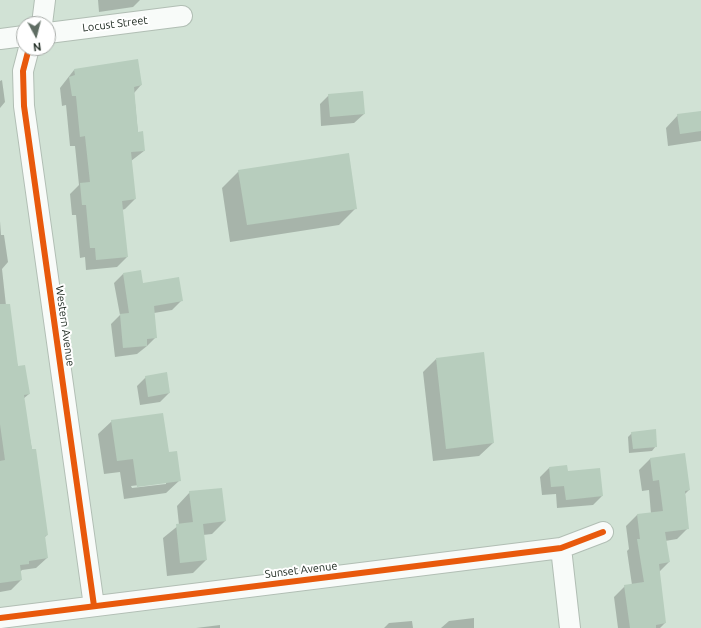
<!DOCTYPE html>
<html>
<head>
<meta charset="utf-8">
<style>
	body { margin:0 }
	#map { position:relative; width:701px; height:628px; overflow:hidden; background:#d1e2d5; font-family:Ubuntu,sans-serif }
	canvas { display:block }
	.north { position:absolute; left:16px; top:16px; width:40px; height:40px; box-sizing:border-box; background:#fff; border:1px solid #a7aba8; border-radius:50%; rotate:173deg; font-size:11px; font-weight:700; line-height:16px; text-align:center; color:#222e25 }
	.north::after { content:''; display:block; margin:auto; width:14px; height:18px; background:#5f6d63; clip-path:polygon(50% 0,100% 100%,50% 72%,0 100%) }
</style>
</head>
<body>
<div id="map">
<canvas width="701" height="628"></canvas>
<div class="north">N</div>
</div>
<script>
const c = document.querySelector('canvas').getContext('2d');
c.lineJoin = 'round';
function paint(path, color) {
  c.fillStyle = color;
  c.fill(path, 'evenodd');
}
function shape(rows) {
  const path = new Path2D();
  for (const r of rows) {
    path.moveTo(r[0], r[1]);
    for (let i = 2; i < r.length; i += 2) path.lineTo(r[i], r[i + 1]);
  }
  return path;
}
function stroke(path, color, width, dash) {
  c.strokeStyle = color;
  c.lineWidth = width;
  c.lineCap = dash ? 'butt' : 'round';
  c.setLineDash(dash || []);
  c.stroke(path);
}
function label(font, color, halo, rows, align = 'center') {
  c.font = font + ' Ubuntu,sans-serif';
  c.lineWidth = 4;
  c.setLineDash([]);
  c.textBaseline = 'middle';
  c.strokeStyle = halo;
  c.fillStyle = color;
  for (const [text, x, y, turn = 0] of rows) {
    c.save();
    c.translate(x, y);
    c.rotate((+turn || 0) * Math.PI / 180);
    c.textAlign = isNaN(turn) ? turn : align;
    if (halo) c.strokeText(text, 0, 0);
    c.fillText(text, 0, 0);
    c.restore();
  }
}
const shadow = shape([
	[98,0,140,0,133,7,99,12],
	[74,70,141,85,134,93,138,133,144,151,131,161,135,199,125,209,122,210,127,257,117,267,86,270,85,257,80,258,76,215,72,215,70,194,79,185,75,146,70,146,66,105,62,106,60,88],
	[2,80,5,102,0,108,0,81],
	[329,95,364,114,354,123,321,126,320,104],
	[701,112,701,141,668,146,666,128,678,115],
	[239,171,356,208,339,225,230,242,222,188],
	[0,221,1,235,4,235,8,262,2,269,8,324,18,367,29,394,23,399,47,535,44,538,47,558,36,568,22,570,20,572,21,580,11,590,0,592],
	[123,274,181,301,172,310,154,313,156,337,147,346,137,354,115,357,111,324,120,315,114,283],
	[436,359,493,443,479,456,433,461,423,372],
	[146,377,169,393,160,402,140,405,137,386],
	[112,421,168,454,180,480,166,493,124,499,120,472,104,474,98,434],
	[166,482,166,484,132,488,131,486],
	[632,433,656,446,652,451,629,453,628,437],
	[684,454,689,490,685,494,688,528,677,539,665,541,669,562,659,572,665,623,660,628,618,628,614,597,625,586,632,585,627,551,629,549,626,526,637,515,651,514,649,490,642,491,639,470,650,459],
	[549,468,567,472,602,496,593,505,557,508,556,494,542,495,540,477],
	[190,492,225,521,212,534,203,535,206,560,193,573,167,576,163,538,179,525,177,506],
	[474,618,474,628,441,628,449,621],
	[412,621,413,628,384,628,389,623],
	[220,625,220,628,196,628]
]);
const building = shape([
	[138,59,142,85,134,87,138,132,143,131,145,151,131,152,136,199,122,201,128,257,96,260,95,248,90,248,86,205,82,205,80,183,90,182,85,136,80,137,76,96,72,96,69,77,75,75,74,69],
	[363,91,365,114,330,117,328,94],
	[701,111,701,131,680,134,677,114],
	[349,153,357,209,247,225,238,170],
	[141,270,143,283,179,277,183,301,154,306,157,338,147,339,147,346,123,348,120,314,129,313,123,273],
	[0,304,10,304,18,366,25,365,30,394,24,395,32,449,36,449,48,535,45,536,48,558,29,561,29,564,20,565,22,580,0,583,0,461,5,460,0,424],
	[484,352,494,443,446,449,436,358],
	[167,372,170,393,148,397,145,376],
	[163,413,169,452,177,451,181,481,137,487,133,459,117,461,111,420],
	[656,429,657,447,633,449,631,432],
	[685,453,690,490,685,491,689,529,665,532,670,562,659,564,666,623,656,625,656,628,630,628,624,585,644,582,637,539,640,539,637,514,663,511,659,480,653,481,650,458],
	[567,465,568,471,600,468,603,496,566,500,564,486,551,487,549,467],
	[222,488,226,521,203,524,207,560,180,563,176,524,193,522,189,491]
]);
const street = shape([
	[42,24,45,0],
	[48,33,182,16],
	[0,39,24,36],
	[29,48,23,71,24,106,94,606],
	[561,548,570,628],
	[0,618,561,548,603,532]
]);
const cycleway = shape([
	[29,48,23,71,24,106,94,606],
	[0,618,561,548,603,532]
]);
const streetNames = [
	["Locust Street",115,24,-7],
	["Western Avenue",65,326,82],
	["Sunset Avenue",301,570,-7]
];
paint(shadow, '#0003');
paint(building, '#b7cdbd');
stroke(street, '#b1beb4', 22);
stroke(street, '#f8fbf9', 20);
stroke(cycleway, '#e8590c', 6);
label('11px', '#222e25', '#fff', streetNames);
</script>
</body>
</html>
